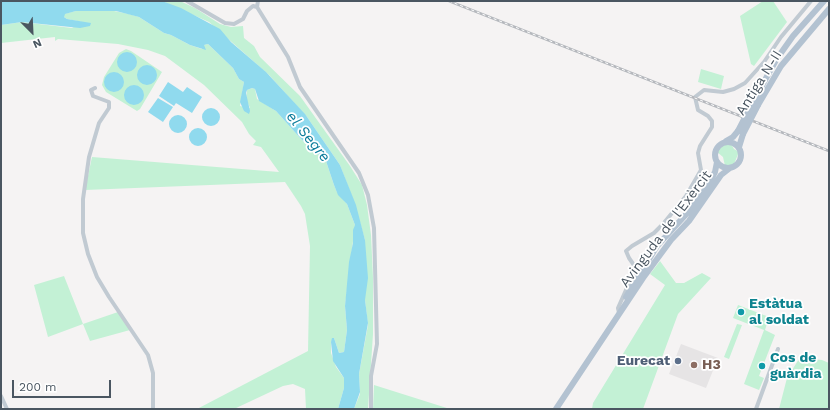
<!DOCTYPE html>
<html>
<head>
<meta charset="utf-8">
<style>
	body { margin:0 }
	#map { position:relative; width:830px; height:410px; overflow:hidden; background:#f5f3f3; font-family:"Work Sans",sans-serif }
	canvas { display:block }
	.frame { position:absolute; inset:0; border:2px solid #4a5661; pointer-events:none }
	.north { position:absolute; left:12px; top:12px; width:40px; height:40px; -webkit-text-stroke:3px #fff; paint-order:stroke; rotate:156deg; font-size:11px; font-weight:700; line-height:16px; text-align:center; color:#4a5661 }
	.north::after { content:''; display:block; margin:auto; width:14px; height:18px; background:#4a5661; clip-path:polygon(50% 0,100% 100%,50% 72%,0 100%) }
	.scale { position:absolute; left:12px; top:380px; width:99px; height:18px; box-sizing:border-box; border:2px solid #4a5661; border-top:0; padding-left:5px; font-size:12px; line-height:14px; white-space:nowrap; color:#4a5661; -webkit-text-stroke:3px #fff; paint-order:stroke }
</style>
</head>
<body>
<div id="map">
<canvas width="830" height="410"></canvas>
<div class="frame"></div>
<div class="north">N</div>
<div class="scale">200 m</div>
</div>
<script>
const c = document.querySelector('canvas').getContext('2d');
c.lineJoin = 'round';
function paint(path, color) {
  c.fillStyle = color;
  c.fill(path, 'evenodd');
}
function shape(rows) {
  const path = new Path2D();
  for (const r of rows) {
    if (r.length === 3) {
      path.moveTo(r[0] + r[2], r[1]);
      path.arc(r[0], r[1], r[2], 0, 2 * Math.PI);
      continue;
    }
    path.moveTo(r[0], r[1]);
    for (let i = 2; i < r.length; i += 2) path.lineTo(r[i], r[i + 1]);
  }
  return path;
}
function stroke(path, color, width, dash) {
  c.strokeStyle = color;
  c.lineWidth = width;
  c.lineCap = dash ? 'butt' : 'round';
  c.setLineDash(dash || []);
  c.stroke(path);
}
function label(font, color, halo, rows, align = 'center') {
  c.font = font + ' "Work Sans",sans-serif';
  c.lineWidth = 3.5;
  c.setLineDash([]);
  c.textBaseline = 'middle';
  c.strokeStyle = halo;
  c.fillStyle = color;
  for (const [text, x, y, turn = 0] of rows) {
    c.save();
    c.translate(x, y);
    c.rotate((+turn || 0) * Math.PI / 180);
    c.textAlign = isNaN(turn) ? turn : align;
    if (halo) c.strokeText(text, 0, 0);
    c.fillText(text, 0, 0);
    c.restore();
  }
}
const education = shape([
	[681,344,718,358,706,388,669,374]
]);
const green = shape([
	[162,1,180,1,195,8,220,24,231,27,243,26,244,38,254,46,260,57,300,96,350,166,362,185,367,205,371,235,373,278,373,334,368,409,354,409,360,394,359,374,368,325,365,300,365,240,354,202,340,165,307,117,269,75,209,22],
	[763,1,773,1,787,22,754,66,751,64,740,16],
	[76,11,109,10,129,14,139,17,164,33,171,35,190,45,202,49,204,45,208,44,233,68,239,79,244,82,240,106,250,108,246,99,247,90,252,88,255,89,257,99,276,111,301,139,326,161,334,185,337,192,347,204,355,225,345,306,347,330,344,352,339,353,334,338,331,342,331,353,336,367,344,378,344,388,338,409,306,409,305,389,293,384,283,386,234,409,197,409,308,351,310,246,305,214,301,206,285,182,85,190,92,157,279,172,261,147,253,145,256,141,249,134,242,122,204,85,165,56,148,50,118,44,58,39,55,41,55,37,1,43,1,25,22,22,72,28,82,22,67,19,64,17,64,14],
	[126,49,131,51,162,72,140,109,137,111,106,92,102,85,104,77,119,53],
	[701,69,724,76,721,89,698,82],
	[724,144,731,144,734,149,739,152,734,164,731,166,725,166,723,157,717,152,719,147],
	[660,261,676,283,684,283,702,273,711,278,678,314,643,409,592,409,593,403,665,285,650,274],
	[64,276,83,324,118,312,130,330,90,341,83,324,48,337,34,285],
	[738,305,769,317,765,330,775,335,759,376,764,378,759,390,744,384,764,330,733,318],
	[737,324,742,325,729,359,724,357],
	[803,358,822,360,829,363,829,409,779,409,787,378,799,359],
	[374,385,450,409,373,409]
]);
const water = shape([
	[1,1,162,1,181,8,220,29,231,42,266,72,305,114,340,165,356,205,365,240,368,278,365,300,368,323,359,374,360,392,354,409,338,409,344,388,344,378,333,361,331,342,332,338,334,338,339,353,344,352,347,330,345,306,349,262,353,243,353,230,355,225,347,204,338,195,334,185,326,161,301,139,276,111,259,101,255,89,252,88,247,90,246,93,250,111,249,114,244,111,240,102,244,82,239,79,233,68,208,44,204,45,206,50,190,45,171,35,164,33,139,17,116,11,76,11,65,14,64,17,67,19,91,23,90,26,80,28,22,22,1,25],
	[127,62,10],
	[147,75,10],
	[114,82,10],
	[168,82,183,92,187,87,202,97,192,113,176,103,180,97,174,106,159,96],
	[134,95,10],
	[158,98,173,107,163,122,148,112],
	[211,117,9],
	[178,124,9],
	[198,137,9]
]);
const street = shape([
	[187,1,225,23,234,24,243,19,247,11,253,6,257,7],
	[258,1,257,7,288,57,300,87,359,173,368,195,374,228,377,344,371,376,371,409],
	[95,88,91,90,93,96,109,102,109,108,99,123,89,157,83,199,83,233,88,254,97,277,109,297,148,355,153,373,153,409],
	[636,268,629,258,626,251,632,246,654,233,663,224,686,196,701,170,698,153,700,146,712,127,712,121,708,116,698,110,695,97,704,90,723,92,734,89,745,83,764,62,781,37,811,1],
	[619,313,618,308,634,272,641,261,655,248],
	[1,396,7,409],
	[756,409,778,349]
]);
const primary = shape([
	[753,102,776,60,793,36,824,1],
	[758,105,781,66,829,9],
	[726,141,733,137,738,131],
	[728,155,13],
	[739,147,743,134],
	[626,297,657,246,691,209,707,187,715,172,717,162],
	[556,409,643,278,671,240,689,221,721,175,730,168]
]);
const rail = shape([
	[449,1,829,151]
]);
const primaryBridge = shape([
	[738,131,753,102],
	[743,134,758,105]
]);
const markers = [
	[741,312,4,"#0f9aa8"],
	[678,361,4,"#5c6f8a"],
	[694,365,4,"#8d6e63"],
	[762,366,4,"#0f9aa8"]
];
const streetNames = [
	["Antiga N-II",759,83,-58],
	["Avinguda de l'Exèrcit",666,229,-53]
];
const cultureNames = [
	["Estàtua",749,304],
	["al soldat",749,320],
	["Cos de",770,358],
	["guàrdia",770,374]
];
const serviceNames = [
	["Eurecat",670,361]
];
const educationNames = [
	["H3",702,365]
];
const waterNames = [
	["el Segre",308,137,51]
];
paint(education, '#e6e4e5');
paint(green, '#c3f1d5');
paint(water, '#90daee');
stroke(street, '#c1cad2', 4);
stroke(primary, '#b3c2d1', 6);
stroke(rail, '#b5b8bd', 2.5);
stroke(rail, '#fff', 1, [3]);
stroke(primaryBridge, '#b3c2d1', 6);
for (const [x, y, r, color] of markers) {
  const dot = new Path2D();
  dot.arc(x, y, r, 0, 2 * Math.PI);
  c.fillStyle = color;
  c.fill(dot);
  stroke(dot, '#fff', 1.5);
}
label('14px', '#4a5661', '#fff', streetNames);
label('bold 14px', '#0d838f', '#fff', cultureNames, 'left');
label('bold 14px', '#4e5e75', '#fff', serviceNames, 'right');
label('bold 14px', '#785e54', '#fff', educationNames, 'left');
label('italic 15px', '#0c7c9b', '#fff', waterNames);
</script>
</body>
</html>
